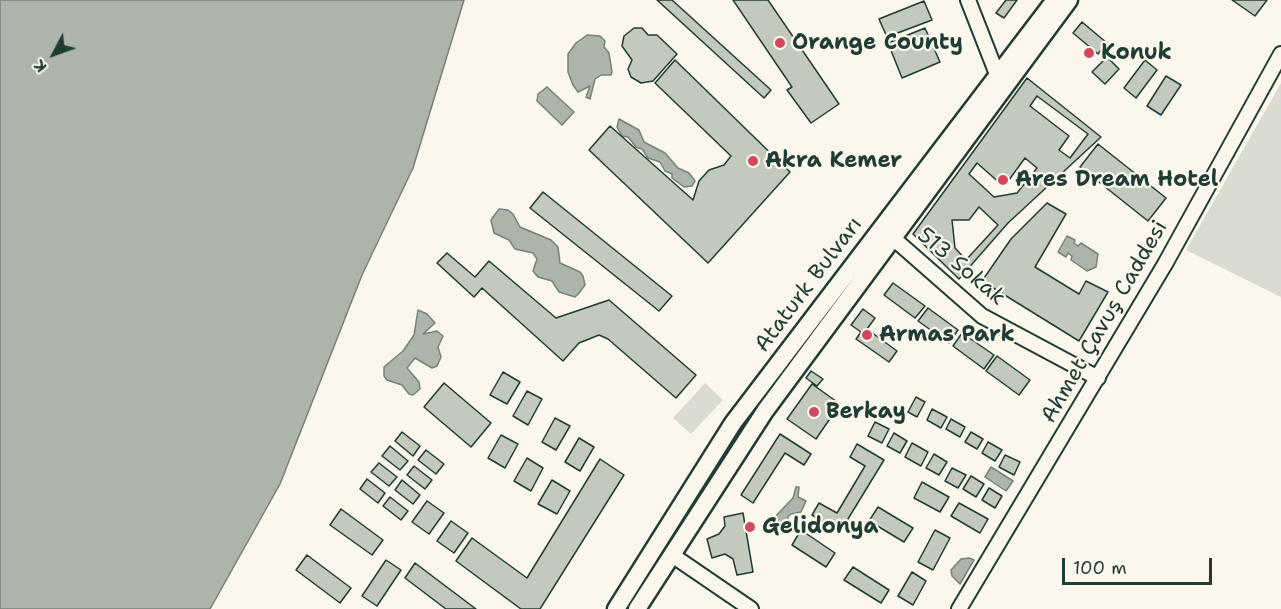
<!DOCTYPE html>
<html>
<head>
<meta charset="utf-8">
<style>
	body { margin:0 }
	#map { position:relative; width:1281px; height:609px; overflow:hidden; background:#fbf7ec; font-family:"Shantell Sans",sans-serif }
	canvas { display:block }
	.north { position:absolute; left:24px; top:24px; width:60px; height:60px; -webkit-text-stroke:4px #fbf7ec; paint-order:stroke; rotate:229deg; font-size:16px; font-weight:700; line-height:24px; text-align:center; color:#1f3d34 }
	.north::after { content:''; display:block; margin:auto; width:21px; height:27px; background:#1f3d34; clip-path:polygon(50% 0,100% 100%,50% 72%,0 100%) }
	.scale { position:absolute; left:1062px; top:558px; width:150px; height:27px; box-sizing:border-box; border:3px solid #1f3d34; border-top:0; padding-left:8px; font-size:18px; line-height:21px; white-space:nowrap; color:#1f3d34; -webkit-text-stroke:4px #fbf7ec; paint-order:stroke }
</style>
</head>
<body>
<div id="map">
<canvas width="1281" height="609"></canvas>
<div class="north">K</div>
<div class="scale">100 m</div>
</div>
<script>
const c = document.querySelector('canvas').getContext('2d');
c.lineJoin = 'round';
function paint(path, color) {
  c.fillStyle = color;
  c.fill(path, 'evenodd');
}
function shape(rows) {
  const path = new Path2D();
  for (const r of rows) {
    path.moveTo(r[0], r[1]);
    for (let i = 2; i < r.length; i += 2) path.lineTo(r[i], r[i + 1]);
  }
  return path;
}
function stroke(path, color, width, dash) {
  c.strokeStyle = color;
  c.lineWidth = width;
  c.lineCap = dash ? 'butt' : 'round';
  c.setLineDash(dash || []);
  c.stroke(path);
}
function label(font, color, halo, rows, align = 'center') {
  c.font = font + ' "Shantell Sans",sans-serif';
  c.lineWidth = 4.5;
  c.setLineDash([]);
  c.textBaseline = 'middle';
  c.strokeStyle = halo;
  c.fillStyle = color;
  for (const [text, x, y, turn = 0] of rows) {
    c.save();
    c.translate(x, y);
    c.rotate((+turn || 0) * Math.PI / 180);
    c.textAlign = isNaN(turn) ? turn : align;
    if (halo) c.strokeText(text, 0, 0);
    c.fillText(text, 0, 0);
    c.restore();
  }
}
const green = shape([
	[1281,83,1281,297,1186,250],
	[705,383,723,400,691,434,673,418]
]);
const water = shape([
	[0,0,464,0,413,168,362,275,280,484,210,609,0,609,0,0],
	[587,35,600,36,605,41,604,47,609,53,612,72,611,75,601,75,595,79,590,99,586,97,590,86,578,92,573,85,568,72,568,54,576,43,587,35],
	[547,87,574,112,562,125,537,101,538,94,547,87],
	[619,119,639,130,644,142,665,153,678,168,689,173,695,181,692,186,684,187,672,178,672,174,665,171,660,162,648,158,642,149,636,147,628,137,622,136,617,127,619,119],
	[499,209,508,210,513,214,520,227,551,240,558,247,560,263,580,272,583,276,585,285,579,293,575,297,559,292,552,281,538,277,533,271,537,259,533,253,515,249,509,240,494,233,491,220,499,209],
	[1067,236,1075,240,1074,243,1078,246,1081,243,1098,254,1096,267,1087,271,1071,260,1072,256,1068,253,1066,257,1058,252,1067,236],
	[418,310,427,314,435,323,423,334,437,331,443,336,438,347,441,357,437,366,432,368,415,358,407,368,419,382,420,389,413,395,409,394,402,385,387,380,384,376,384,367,403,351,414,335,418,310],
	[991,467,1013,481,1006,491,985,477,991,467],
	[796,487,799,487,798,497,806,501,801,512,791,514,788,517,787,530,778,532,772,526,771,521,793,498,796,487],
	[969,558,974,560,960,584,952,576,951,570,961,559,969,558]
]);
const building = shape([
	[657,0,672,0,771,90,764,98,657,0],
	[733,0,768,0,839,104,811,123,787,90,792,87,733,0],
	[1006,0,1017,0,1004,18,996,13,1006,0],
	[1232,0,1267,0,1255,16,1232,0],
	[924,1,932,20,887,37,879,19,924,1],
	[1082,22,1107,43,1098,54,1073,33,1082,22],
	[634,28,642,28,648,35,657,35,677,54,653,81,641,83,631,77,628,69,632,60,622,46,624,36,634,28],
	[925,28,940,62,902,78,888,43,925,28],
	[1107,57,1119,69,1105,84,1092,72,1107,57],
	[675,60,790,172,708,263,589,150,610,126,693,200,699,181,709,170,724,165,731,156,655,83,675,60],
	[1145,60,1157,70,1136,98,1124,88,1145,60],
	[1166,76,1181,85,1161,115,1147,106,1166,76],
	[1027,78,1101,137,1008,223,959,279,913,234,1027,78],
	[1037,96,1088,134,1070,158,1059,150,1069,136,1030,106,1037,96],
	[1098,144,1166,198,1148,221,1080,167,1098,144],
	[1025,158,1037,168,1017,193,994,197,969,174,977,163,1002,185,1006,184,1025,158],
	[543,192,672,296,659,311,530,208,543,192],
	[1047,203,1066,214,1035,267,1079,294,1086,281,1108,292,1079,341,982,281,1011,239,1047,203],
	[979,207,998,225,966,260,955,248,952,220,969,220,979,207],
	[447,253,475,277,489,261,556,318,609,300,696,375,676,398,608,339,599,335,579,343,563,361,482,288,474,297,437,263,447,253],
	[893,283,925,306,915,318,884,295,893,283],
	[928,308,958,330,949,343,918,321,928,308],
	[863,309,875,318,867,329,897,351,889,362,856,339,861,332,851,325,863,309],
	[962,333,994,355,984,369,953,346,962,333],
	[997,356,1030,380,1019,395,986,371,997,356],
	[811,371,823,379,817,386,806,378,811,371],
	[503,372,520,382,507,404,490,395,503,372],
	[444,383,491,423,471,447,424,407,444,383],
	[812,384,840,404,816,439,787,419,812,384],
	[527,391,542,399,528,425,513,416,527,391],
	[916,397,925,402,917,417,908,412,916,397],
	[932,409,947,417,941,428,927,420,932,409],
	[555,418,570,426,556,450,542,442,555,418],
	[951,419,965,427,960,437,946,429,951,419],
	[875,422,889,429,882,443,868,436,875,422],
	[402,432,420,446,413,456,395,441,402,432],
	[971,432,983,439,977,449,965,442,971,432],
	[894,433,907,441,900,453,887,446,894,433],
	[780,434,811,454,804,465,785,453,753,503,741,495,780,434],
	[501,435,518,444,505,468,488,458,501,435],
	[579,438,594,447,580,471,565,462,579,438],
	[988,442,1002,450,995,461,982,453,988,442],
	[912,443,928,452,921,466,905,457,912,443],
	[857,444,884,460,840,532,812,515,819,503,837,513,865,466,850,457,857,444],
	[390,446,408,461,400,470,382,456,390,446],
	[426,450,444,464,436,474,418,460,426,450],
	[934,454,947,462,939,475,926,468,934,454],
	[1005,455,1020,462,1014,475,999,467,1005,455],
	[527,458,543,468,531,491,514,481,527,458],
	[600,459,624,475,540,609,521,609,456,561,472,538,527,578,600,459],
	[379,463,397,477,389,486,371,472,379,463],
	[414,466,432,480,425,489,407,475,414,466],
	[952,468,966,475,958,488,945,481,952,468],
	[971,476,984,484,976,497,963,489,971,476],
	[367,479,385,493,378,503,360,489,367,479],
	[402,480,420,495,413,504,395,490,402,480],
	[552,480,570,491,557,514,538,504,552,480],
	[922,482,949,497,940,512,914,498,922,482],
	[989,488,1002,496,995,508,982,500,989,488],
	[390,497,408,511,401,520,383,506,390,497],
	[427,501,444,513,429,534,412,522,427,501],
	[959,503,988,519,980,533,951,516,959,503],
	[878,507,913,528,904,542,869,521,878,507],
	[341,509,383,540,372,555,330,525,341,509],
	[743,513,753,572,737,575,733,559,725,554,712,558,707,539,719,534,725,526,724,517,743,513],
	[451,521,468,533,454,553,437,541,451,521],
	[801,530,835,553,826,567,792,545,801,530],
	[935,530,950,538,933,570,918,562,935,530],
	[307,555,351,588,340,603,296,570,307,555],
	[386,560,401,570,377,606,362,596,386,560],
	[415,563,476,609,446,609,405,578,415,563],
	[853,567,889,590,881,603,844,580,853,567],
	[912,572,926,581,913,605,898,596,912,572]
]);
const minor = shape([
	[968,0,1000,82],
	[893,238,982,316,1098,378],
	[672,555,751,609],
	[959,609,1165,264,1281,54]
]);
const major = shape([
	[616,609,733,423,1055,0],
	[637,609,765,411,1069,0]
]);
const markers = [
	[780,43,6,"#d1495b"],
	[1089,53,6,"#d1495b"],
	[753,161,6,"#d1495b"],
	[1003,180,6,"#d1495b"],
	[867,335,6,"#d1495b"],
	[814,412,6,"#d1495b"],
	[750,527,6,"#d1495b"]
];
const poiNames = [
	["Orange County",792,43],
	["Konuk",1101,53],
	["Akra Kemer",765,161],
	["Ares Dream Hotel",1015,180],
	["Armas Park",879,335],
	["Berkay",826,412],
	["Gelidonya",762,527]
];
const streetNames = [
	["513 Sokak",961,267,40],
	["Ataturk Bulvarı",809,285,-53],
	["Ahmet Çavuş Caddesi",1105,322,-60]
];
paint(green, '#dbdcd1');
paint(water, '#adb4aa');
stroke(water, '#74847b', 1.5);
paint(building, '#c4c9be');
stroke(building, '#1f3d34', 1.5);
stroke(minor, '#1f3d34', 18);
stroke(major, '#1f3d34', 21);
stroke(minor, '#fbf7ec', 14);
stroke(major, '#fbf7ec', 16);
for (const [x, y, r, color] of markers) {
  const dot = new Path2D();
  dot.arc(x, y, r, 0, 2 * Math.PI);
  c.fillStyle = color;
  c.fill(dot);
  stroke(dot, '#fbf7ec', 2);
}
label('bold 22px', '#1f3d34', '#fbf7ec', poiNames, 'left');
label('22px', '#1f3d34', '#fbf7ec', streetNames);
</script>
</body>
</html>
